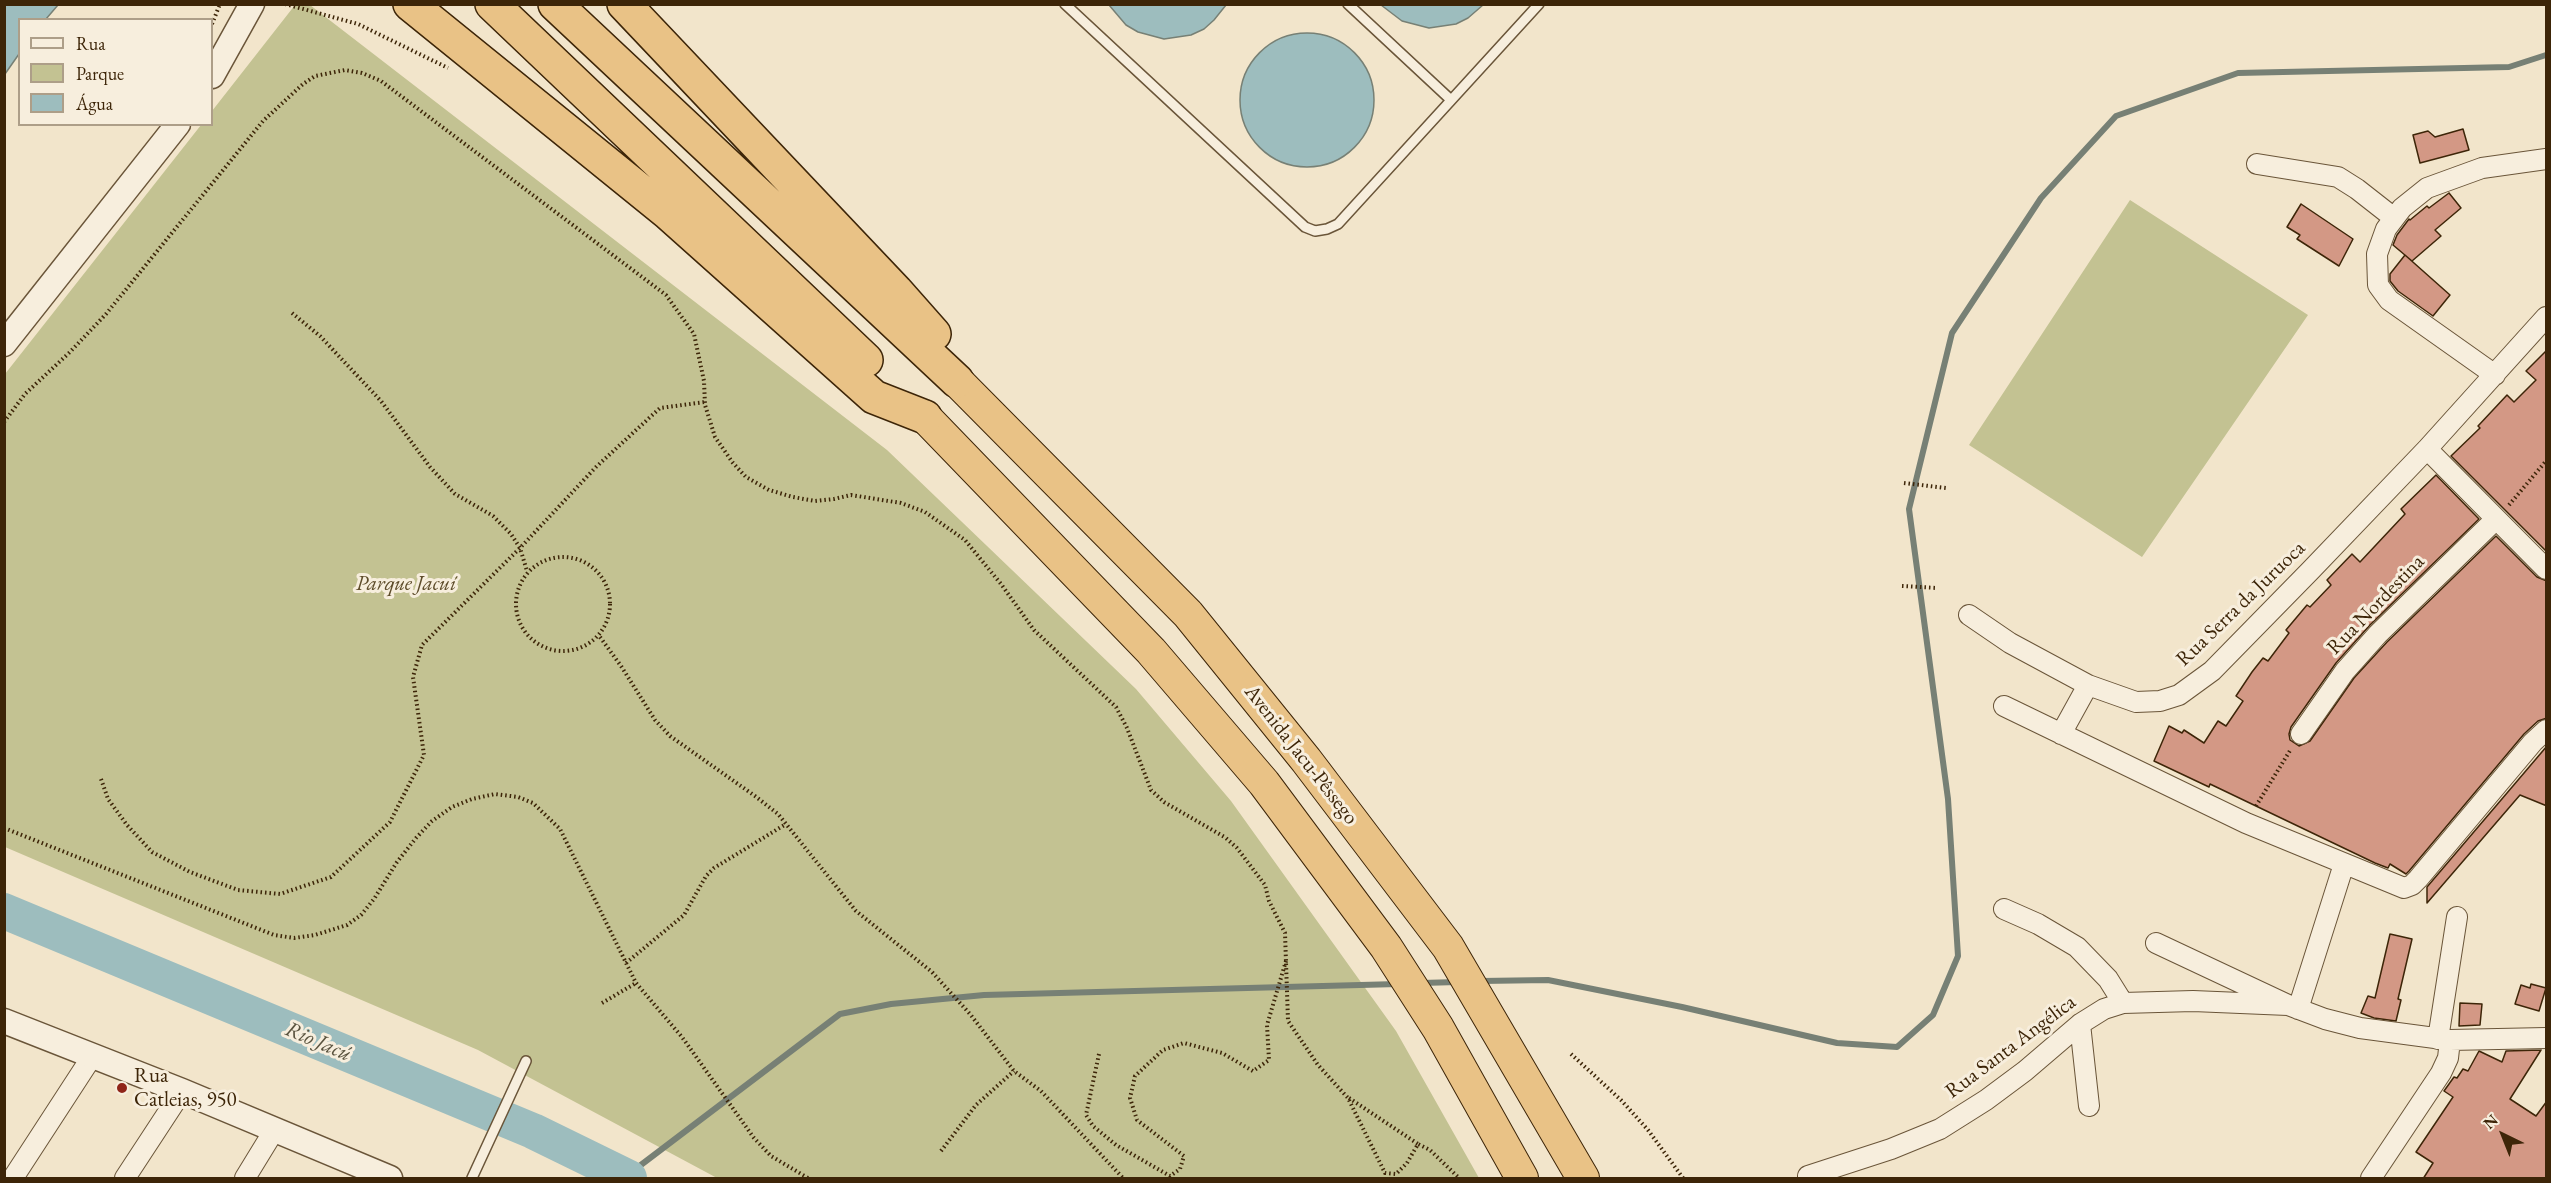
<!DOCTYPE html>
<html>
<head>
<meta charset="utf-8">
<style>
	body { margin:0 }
	#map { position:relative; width:2551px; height:1183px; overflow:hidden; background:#f2e5cb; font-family:"EB Garamond",serif }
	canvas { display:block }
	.frame { position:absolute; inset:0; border:6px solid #3d2508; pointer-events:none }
	.legend { position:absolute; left:18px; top:18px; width:195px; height:108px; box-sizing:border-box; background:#f7eedd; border:2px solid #ad9e88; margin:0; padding:8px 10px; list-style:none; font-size:18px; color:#3d2508 }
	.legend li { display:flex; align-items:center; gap:12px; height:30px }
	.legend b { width:30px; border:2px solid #ad9e88 }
	.north { position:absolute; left:2473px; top:1105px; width:60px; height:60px; -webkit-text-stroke:4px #f7eedd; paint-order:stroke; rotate:317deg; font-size:16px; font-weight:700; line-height:24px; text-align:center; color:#3d2508 }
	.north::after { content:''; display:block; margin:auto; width:21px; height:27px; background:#3d2508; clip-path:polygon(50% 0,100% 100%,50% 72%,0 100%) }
</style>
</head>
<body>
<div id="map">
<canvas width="2551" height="1183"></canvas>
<div class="frame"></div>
<ul class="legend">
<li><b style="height:8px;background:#f7eedd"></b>Rua</li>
<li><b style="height:16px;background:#c3c292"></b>Parque</li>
<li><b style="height:16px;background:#9dbdbe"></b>Água</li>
</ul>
<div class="north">N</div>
</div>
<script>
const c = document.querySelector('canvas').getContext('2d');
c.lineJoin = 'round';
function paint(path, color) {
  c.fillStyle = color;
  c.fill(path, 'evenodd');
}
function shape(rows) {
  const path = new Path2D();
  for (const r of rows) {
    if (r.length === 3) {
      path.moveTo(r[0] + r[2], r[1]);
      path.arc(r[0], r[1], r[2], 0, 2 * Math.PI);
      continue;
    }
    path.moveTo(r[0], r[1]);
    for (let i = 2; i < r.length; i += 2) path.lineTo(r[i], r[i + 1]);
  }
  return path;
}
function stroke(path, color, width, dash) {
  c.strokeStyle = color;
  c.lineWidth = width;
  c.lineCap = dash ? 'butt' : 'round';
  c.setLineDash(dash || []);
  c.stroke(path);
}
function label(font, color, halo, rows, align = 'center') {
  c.font = font + ' "EB Garamond",serif';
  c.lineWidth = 6;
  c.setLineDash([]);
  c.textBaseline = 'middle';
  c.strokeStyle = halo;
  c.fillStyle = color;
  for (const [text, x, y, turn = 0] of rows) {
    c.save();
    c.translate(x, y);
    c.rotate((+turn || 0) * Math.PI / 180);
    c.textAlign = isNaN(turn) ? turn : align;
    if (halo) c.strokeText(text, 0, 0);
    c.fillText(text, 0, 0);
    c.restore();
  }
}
const green = shape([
	[295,5,310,5,887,450,1136,689,1231,801,1396,1031,1479,1178,717,1178,478,1050,5,847,5,374,201,125,212,124,212,111],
	[2130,200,2308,315,2142,557,1969,445]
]);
const water = shape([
	[5,4,58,5,46,19,20,20,19,54,5,74,5,4],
	[1109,5,1226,5,1214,20,1204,29,1191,35,1164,39,1138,32,1126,25,1109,5],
	[1381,5,1483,5,1468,18,1456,24,1429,28,1402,21,1381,5],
	[1307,100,67]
]);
const stream = shape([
	[1481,981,1548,980,1682,1007,1837,1043,1897,1047,1933,1015,1958,956,1948,799,1909,509,1952,333,2041,198,2116,116,2238,73,2509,67,2546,55],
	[1421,983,1458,982],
	[625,1177,840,1014,891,1004,984,995,1398,984]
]);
const river = shape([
	[4,911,533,1131,629,1178]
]);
const building = shape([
	[2463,129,2469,150,2420,163,2413,135,2428,131,2435,137,2463,129],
	[2449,193,2461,208,2435,230,2441,236,2412,261,2393,245,2397,235,2409,219,2410,220,2427,206,2429,208,2449,193],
	[2301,204,2353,239,2339,266,2297,239,2300,235,2287,227,2301,204],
	[2405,255,2450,295,2433,316,2398,291,2390,281,2390,274,2405,255],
	[2547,350,2547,552,2451,456,2480,428,2478,426,2507,395,2514,402,2536,380,2526,371,2547,350],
	[2436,475,2479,519,2370,625,2336,663,2291,727,2289,734,2290,740,2299,746,2310,741,2354,678,2387,642,2496,536,2537,577,2547,581,2547,718,2538,721,2524,734,2409,871,2406,874,2390,864,2388,868,2375,863,2210,784,2209,787,2154,761,2169,726,2182,733,2184,730,2204,743,2218,721,2226,726,2243,701,2236,696,2252,672,2263,658,2268,661,2289,633,2286,630,2307,605,2310,607,2331,585,2327,580,2352,554,2360,562,2405,514,2401,509,2436,475],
	[2547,746,2547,806,2520,795,2427,903,2427,887,2547,746],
	[2390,934,2412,939,2398,999,2401,1000,2396,1021,2374,1018,2361,1013,2368,996,2375,998,2390,934],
	[2531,984,2546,988,2539,1011,2515,1004,2521,985,2530,988,2531,984],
	[2460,1003,2482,1004,2480,1025,2459,1026,2460,1003],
	[2541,1050,2510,1099,2536,1116,2547,1101,2547,1179,2423,1179,2433,1163,2416,1152,2453,1097,2444,1091,2454,1077,2457,1078,2463,1069,2468,1071,2479,1051,2502,1062,2506,1051,2541,1050]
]);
const path = shape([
	[285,4,358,24,448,68],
	[212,24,220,4],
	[292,313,320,336,381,401,430,467,455,494,493,516,511,534,520,548,527,571],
	[4,422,25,394,70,352,106,314,263,121,303,84,315,76,345,70,362,73,381,81,666,295,694,334,704,381,705,405,715,437,733,463,746,477,769,490,793,497,815,501,834,499,851,495,901,503,925,512,965,540,1001,584,1034,630,1116,707,1127,728,1151,790,1164,802,1226,838,1237,848,1265,885,1269,901,1285,933,1288,1021,1318,1065,1348,1098,1385,1173,1396,1174,1407,1163,1418,1144,1430,1150,1459,1178],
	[1904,483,1946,488],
	[2509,505,2546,461],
	[563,604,47],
	[1902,586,1937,588],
	[600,637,621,666,655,720,670,736,755,796,778,814,856,911,932,972,970,1014,1014,1071,1041,1091,1123,1178],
	[101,779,108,799,127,825,152,852,190,872,238,890,280,894,331,877,390,822,424,755,413,677,422,645,520,548,596,467,660,408,705,402],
	[2256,806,2291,749],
	[4,828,274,935,294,938,315,935,347,925,361,915,374,899,397,862,416,838,432,821,452,807,472,799,495,794,518,797,533,803,560,829,636,983,682,1037,754,1138,771,1156,808,1178],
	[626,963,684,915,706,876,714,868,786,824],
	[602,1003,636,983],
	[1099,1054,1086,1115,1093,1126,1116,1145,1170,1176,1180,1169,1184,1156,1137,1120,1130,1098,1135,1076,1163,1050,1184,1043,1222,1053,1253,1071,1269,1060,1267,1025,1286,961],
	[1571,1054,1621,1100,1648,1130,1683,1178],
	[1349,1098,1418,1144],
	[941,1151,976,1105,1014,1071]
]);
const service = shape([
	[1065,4,1305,227,1315,231,1327,229,1338,224,1539,4],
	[1348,4,1451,100],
	[472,1178,526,1061]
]);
const minor = shape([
	[2257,164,2338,177,2357,189,2394,218],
	[2495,375,2389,300,2378,285,2377,254,2386,229,2402,208,2427,188,2482,168,2546,159],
	[2427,449,2546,569],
	[1969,615,2010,643,2088,685,2136,702,2160,701,2179,695,2212,671,2310,571,2427,449,2546,317],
	[2004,706,2246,823,2404,888,2412,885,2418,879,2533,742,2546,730],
	[2061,734,2088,685],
	[2301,734,2345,671,2378,634,2496,519],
	[2004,909,2038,924,2077,947,2108,979,2123,1003],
	[2156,943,2288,1005,2325,1019,2360,1028,2450,1040,2546,1038],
	[2298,1009,2344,864],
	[2080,1024,2089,1106],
	[2438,1039,2457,917],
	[1808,1176,1891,1149,1940,1129,1986,1100,2025,1071,2080,1024,2104,1009,2123,1003,2193,1001,2288,1005],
	[13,1178,93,1055],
	[125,1178,182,1091],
	[245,1178,275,1129],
	[2371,1178,2441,1073,2448,1058,2450,1040]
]);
const tertiary = shape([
	[212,76,252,4],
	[4,344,178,124],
	[4,1021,182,1091,390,1178]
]);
const trunk = shape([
	[957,381,1188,614,1306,760,1448,947,1583,1178],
	[925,417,1151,651,1264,783,1386,947,1438,1028,1522,1178]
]);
const motorway = shape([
	[410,4,668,213,874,397,925,417],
	[492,4,866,360],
	[555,4,957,381],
	[624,4,896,291,934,334]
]);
const markers = [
	[122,1088,6,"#8f2418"]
];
const parkNames = [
	["Parque Jacuí",406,584]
];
const streetNames = [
	["Rua Serra da Juruoca",2241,604,-44],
	["Rua Nordestina",2376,605,-46],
	["Avenida Jacu-Pêssego",1301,755,52],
	["Rua Santa Angélica",2011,1047,-37]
];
const poiNames = [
	["Rua",134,1076],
	["Catleias, 950",134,1100]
];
const waterNames = [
	["Rio Jacú",318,1042,23]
];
paint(green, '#c3c292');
paint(water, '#9dbdbe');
stroke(water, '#778075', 1.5);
stroke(stream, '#778075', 6);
stroke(river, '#9dbdbe', 36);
paint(building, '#d39885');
stroke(building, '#3d2508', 1.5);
stroke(service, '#6a5539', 12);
stroke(minor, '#6a5539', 22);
stroke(tertiary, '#6a5539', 27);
stroke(trunk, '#3d2508', 34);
stroke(motorway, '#3d2508', 36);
stroke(path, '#3d2508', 4, [1.5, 3]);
stroke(service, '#f7eedd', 9);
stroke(minor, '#f7eedd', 20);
stroke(tertiary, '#f7eedd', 24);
stroke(trunk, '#e9c286', 32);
stroke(motorway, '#e9c286', 33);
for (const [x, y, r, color] of markers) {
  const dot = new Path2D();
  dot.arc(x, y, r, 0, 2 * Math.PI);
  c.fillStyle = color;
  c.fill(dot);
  stroke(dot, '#f7eedd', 2);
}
label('italic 21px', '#5e4c2a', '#f7eedd', parkNames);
label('21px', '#3d2508', '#f7eedd', streetNames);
label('21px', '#3d2508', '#f7eedd', poiNames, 'left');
label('italic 22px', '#5a533f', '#f7eedd', waterNames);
</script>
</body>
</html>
